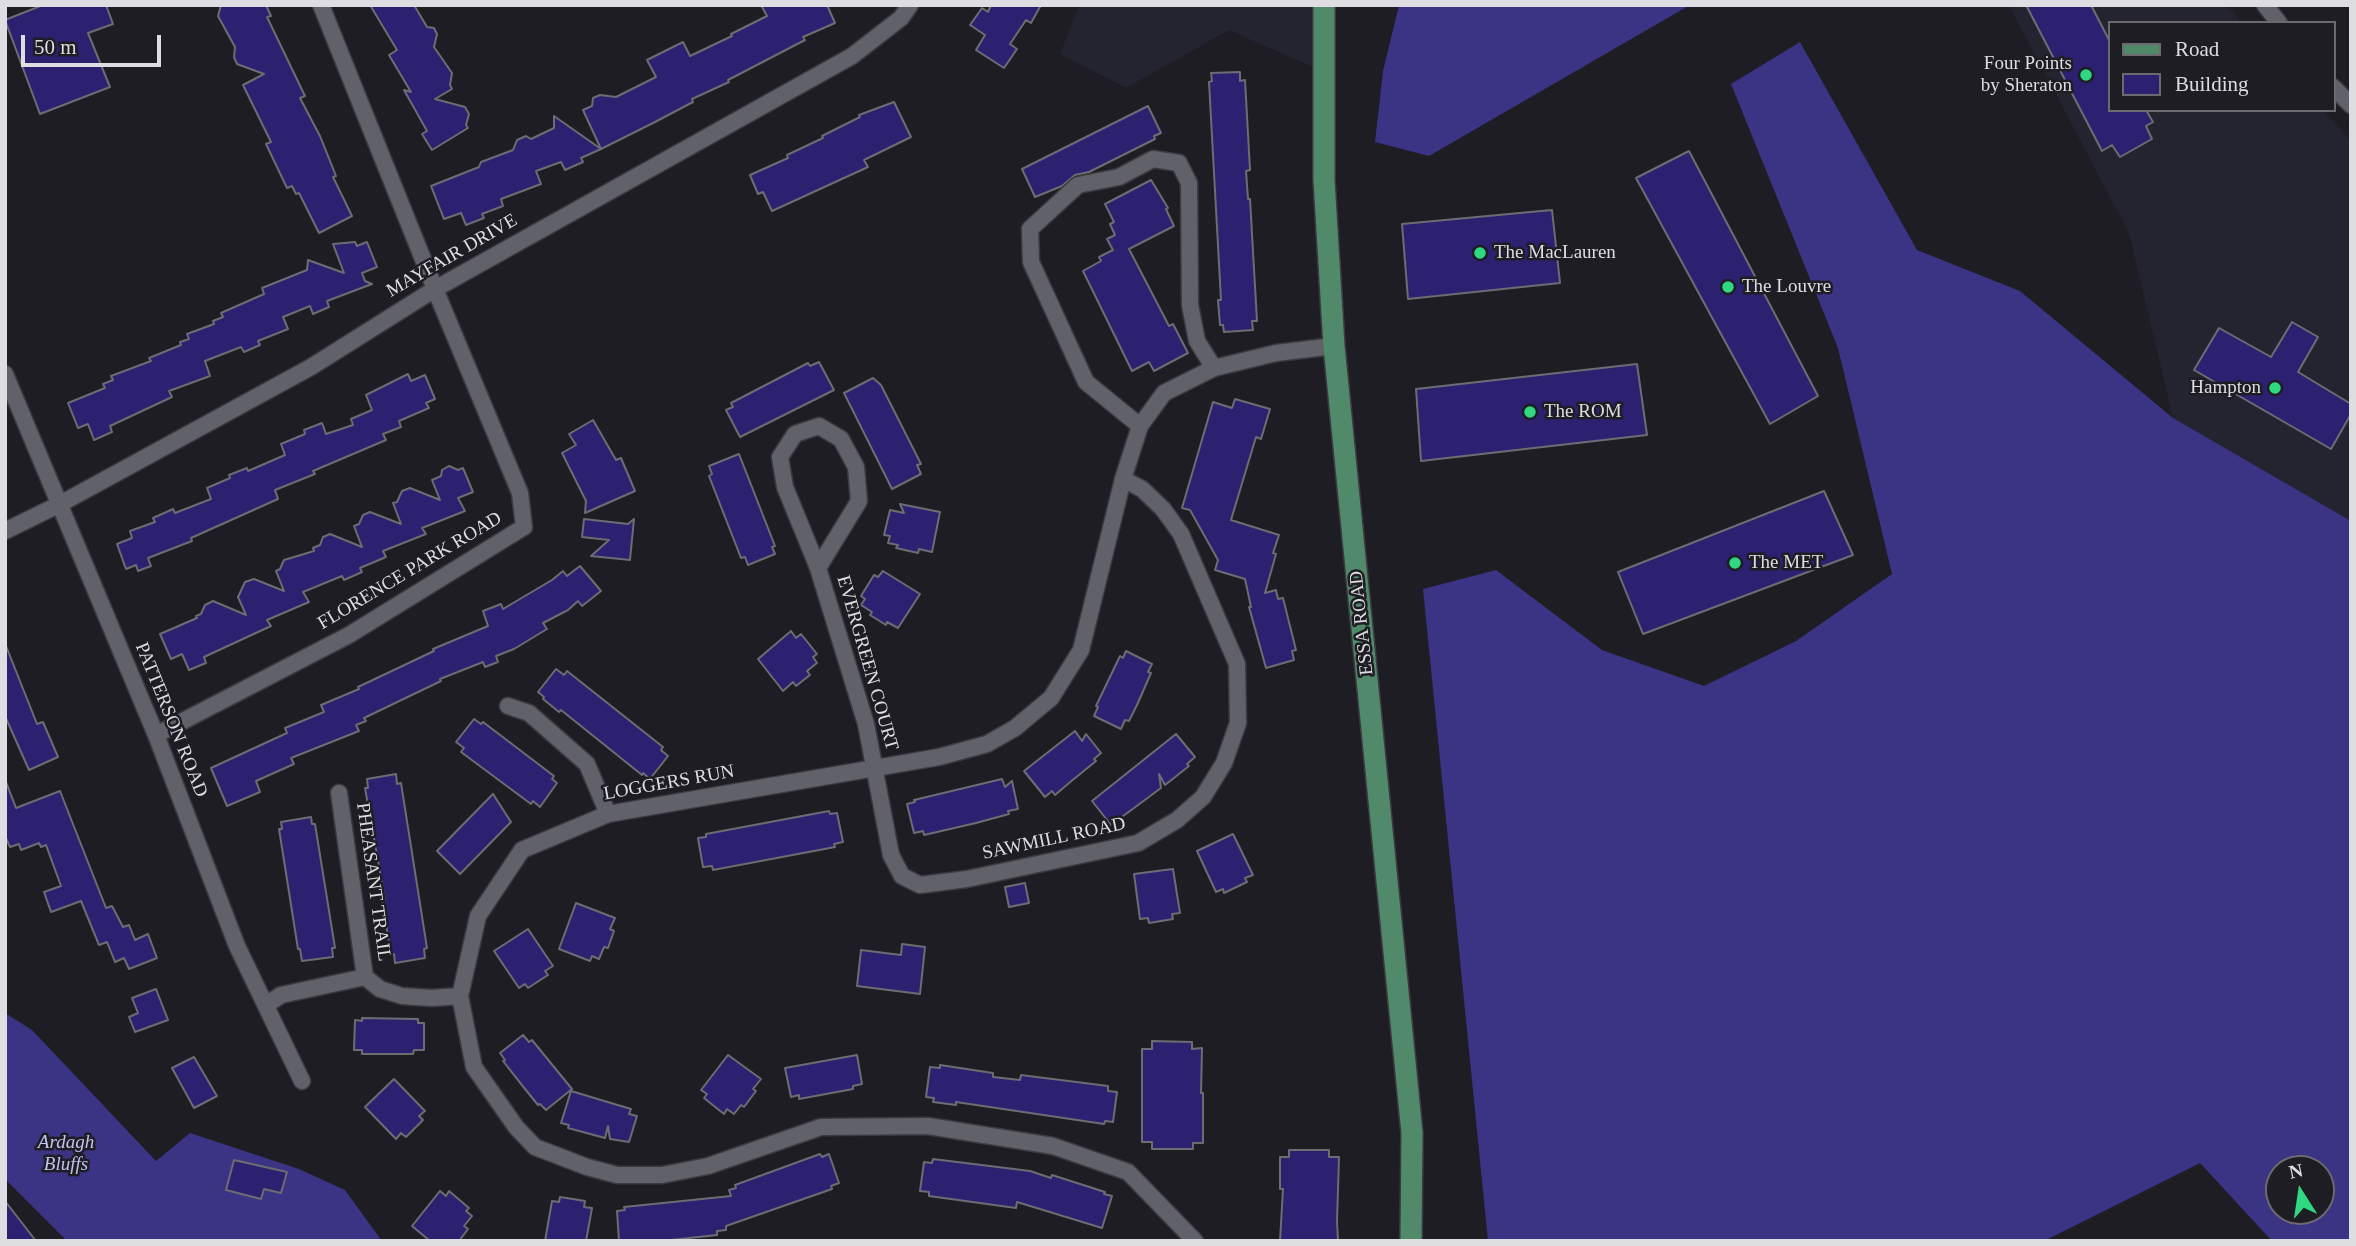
<!DOCTYPE html>
<html>
<head>
<meta charset="utf-8">
<style>
	body { margin:0 }
	#map { position:relative; width:2356px; height:1246px; overflow:hidden; background:#1d1d23; font-family:Georgia,serif }
	canvas { display:block }
	.frame { position:absolute; inset:0; border:7px solid #dddde2; pointer-events:none }
	.legend { position:absolute; left:2108px; top:21px; width:228px; height:91px; box-sizing:border-box; background:#1d1d23; border:2px solid #6a6a6f; margin:0; padding:9px 12px; list-style:none; font-size:21px; color:#dddde2 }
	.legend li { display:flex; align-items:center; gap:14px; height:35px }
	.legend b { width:35px; border:2px solid #6a6a6f }
	.north { position:absolute; left:2265px; top:1155px; width:70px; height:70px; box-sizing:border-box; background:#1d1d23; border:2px solid #6a6a6f; border-radius:50%; rotate:348deg; font-size:19px; font-weight:700; line-height:28px; text-align:center; color:#dddde2 }
	.north::after { content:''; display:block; margin:auto; width:24px; height:32px; background:#31d882; clip-path:polygon(50% 0,100% 100%,50% 72%,0 100%) }
	.scale { position:absolute; left:21px; top:35px; width:140px; height:32px; box-sizing:border-box; border:4px solid #dddde2; border-top:0; padding-left:9px; font-size:21px; line-height:24px; white-space:nowrap; color:#dddde2; -webkit-text-stroke:5px #1d1d23; paint-order:stroke }
</style>
</head>
<body>
<div id="map">
<canvas width="2356" height="1246"></canvas>
<div class="frame"></div>
<ul class="legend">
<li><b style="height:9px;background:#51896b"></b>Road</li>
<li><b style="height:19px;background:#2c2170"></b>Building</li>
</ul>
<div class="north">N</div>
<div class="scale">50 m</div>
</div>
<script>
const c = document.querySelector('canvas').getContext('2d');
c.lineJoin = 'round';
function paint(path, color) {
  c.fillStyle = color;
  c.fill(path, 'evenodd');
}
function shape(rows) {
  const path = new Path2D();
  for (const r of rows) {
    path.moveTo(r[0], r[1]);
    for (let i = 2; i < r.length; i += 2) path.lineTo(r[i], r[i + 1]);
  }
  return path;
}
function stroke(path, color, width, dash) {
  c.strokeStyle = color;
  c.lineWidth = width;
  c.lineCap = dash ? 'butt' : 'round';
  c.setLineDash(dash || []);
  c.stroke(path);
}
function label(font, color, halo, rows, align = 'center') {
  c.font = font + ' Georgia,serif';
  c.lineWidth = 5;
  c.setLineDash([]);
  c.textBaseline = 'middle';
  c.strokeStyle = halo;
  c.fillStyle = color;
  for (const [text, x, y, turn = 0] of rows) {
    c.save();
    c.translate(x, y);
    c.rotate((+turn || 0) * Math.PI / 180);
    c.textAlign = isNaN(turn) ? turn : align;
    if (halo) c.strokeText(text, 0, 0);
    c.fillText(text, 0, 0);
    c.restore();
  }
}
const built = shape([
	[1079,5,1324,5,1324,72,1229,30,1126,88,1060,54],
	[2009,5,2227,5,2243,23,2109,23,2109,110,2323,110,2351,141,2351,521,2173,418,2129,233]
]);
const forest = shape([
	[1399,5,1690,5,1429,156,1375,142,1383,71],
	[1800,42,1917,250,2020,291,2173,418,2351,521,2351,1241,2272,1241,2200,1163,2044,1241,1488,1241,1423,589,1496,570,1602,650,1704,686,1796,641,1892,574,1838,348,1731,84],
	[2279,1169,2321,1169,2321,1211,2279,1211],
	[5,1013,32,1030,156,1161,190,1133,299,1169,345,1190,382,1241,67,1241,5,1179]
]);
const building = shape([
	[43,5,106,5,113,24,88,33,110,87,40,114,5,20,43,5],
	[221,5,266,5,271,16,267,17,305,96,300,98,320,136,336,176,333,177,352,216,319,233,299,193,296,194,292,186,287,188,266,144,271,142,243,85,264,74,237,64,234,57,235,47,218,16,221,5],
	[370,5,414,5,427,27,434,28,437,34,434,47,452,73,450,85,452,89,435,99,465,107,469,114,466,125,468,128,432,150,422,134,427,131,404,90,411,92,389,55,397,50,370,5],
	[761,5,827,5,835,23,803,37,805,40,728,80,729,82,692,99,693,102,655,122,601,149,583,110,592,106,593,98,600,95,616,97,656,77,647,60,683,42,690,56,732,36,731,34,767,16,761,5],
	[991,5,1041,5,1031,23,1026,20,1010,44,1017,49,1004,68,976,50,985,35,970,25,982,8,988,12,991,5],
	[2026,5,2091,5,2109,40,2109,110,2146,110,2153,122,2146,126,2152,139,2120,157,2112,145,2102,151,2026,5],
	[1240,72,1240,81,1245,80,1250,170,1246,171,1248,199,1250,199,1257,321,1252,321,1253,330,1224,332,1223,325,1220,325,1218,300,1221,300,1209,82,1212,81,1211,73,1240,72],
	[894,102,911,137,864,160,868,167,772,211,763,192,758,194,750,175,788,158,787,155,823,138,822,136,860,117,859,115,894,102],
	[1148,106,1161,133,1154,136,1155,139,1089,172,1075,175,1062,186,1035,197,1022,169,1148,106],
	[554,116,601,149,581,158,583,162,565,170,561,162,536,171,541,184,501,199,503,206,482,214,484,218,466,225,461,213,444,219,431,186,479,167,481,162,513,150,517,140,526,136,531,139,554,128,554,116],
	[1689,151,1818,396,1770,424,1636,178,1689,151],
	[1151,180,1168,208,1166,209,1174,226,1129,249,1169,326,1173,324,1188,353,1154,371,1149,362,1132,371,1083,271,1101,261,1099,257,1113,250,1107,239,1115,235,1110,224,1114,222,1105,204,1151,180],
	[1552,210,1560,283,1408,299,1402,224,1552,210],
	[355,242,357,246,367,242,377,267,362,273,365,281,372,284,327,301,329,307,313,314,310,306,283,317,288,329,258,341,260,345,244,352,241,347,205,361,210,376,169,391,172,397,110,426,112,432,94,440,88,424,78,428,68,403,105,388,103,384,113,380,111,376,151,361,149,358,181,345,180,342,189,339,187,334,214,324,213,321,223,317,221,313,264,294,262,288,307,270,308,260,344,273,333,244,355,242],
	[2292,322,2318,337,2298,372,2351,404,2351,414,2331,449,2194,370,2219,328,2271,357,2292,322],
	[819,362,834,390,740,437,726,410,733,407,731,403,808,363,810,366,819,362],
	[1637,364,1647,435,1421,461,1416,389,1637,364],
	[408,374,411,381,425,375,435,399,426,403,429,408,399,421,401,427,383,434,386,440,313,471,315,474,275,490,278,499,191,538,192,541,148,558,151,566,138,571,136,565,126,569,117,544,132,538,130,531,155,522,153,518,173,509,175,513,211,499,207,488,230,478,229,475,247,468,248,471,285,455,281,444,305,434,304,430,322,423,326,434,353,425,351,419,372,410,366,395,408,374],
	[873,378,881,385,921,464,917,465,921,474,892,489,844,393,873,378],
	[1235,399,1270,409,1261,439,1256,437,1231,520,1279,535,1273,553,1276,554,1265,593,1276,590,1278,599,1283,598,1296,650,1292,651,1294,660,1266,668,1249,607,1251,607,1245,579,1215,570,1218,560,1190,510,1182,508,1213,402,1232,408,1235,399],
	[593,420,616,460,621,458,635,491,585,513,586,501,562,453,576,445,569,434,593,420],
	[739,454,775,546,772,547,775,554,748,565,745,557,741,558,709,476,712,474,709,466,739,454],
	[449,466,458,470,463,468,473,492,458,498,465,511,422,528,426,534,383,551,386,557,360,568,362,572,344,580,342,576,303,592,309,602,267,620,271,626,204,657,206,663,189,670,182,654,171,659,160,634,197,618,196,616,201,614,205,605,213,601,246,615,238,597,245,582,254,579,284,591,276,571,280,569,284,560,314,551,313,548,320,545,323,537,330,534,362,547,354,526,359,524,363,515,370,512,401,524,393,503,397,502,402,491,410,488,440,500,432,480,441,476,442,470,449,466],
	[1824,491,1853,555,1643,634,1618,572,1824,491],
	[900,504,940,512,932,552,919,549,918,553,896,548,898,545,888,543,890,536,884,535,890,510,904,513,900,504],
	[584,519,628,524,634,519,630,560,591,556,609,540,582,537,584,519],
	[580,566,601,591,582,606,578,601,568,610,543,623,547,629,514,649,496,656,498,662,485,667,483,662,440,679,441,681,364,718,366,721,356,725,359,731,291,758,294,764,256,781,260,792,227,806,211,768,287,733,285,728,324,712,321,705,359,689,358,687,434,651,433,649,488,626,483,611,501,604,503,609,552,580,563,571,567,576,580,566],
	[883,571,920,594,898,628,887,622,886,625,870,615,872,612,861,605,865,599,861,596,874,575,878,577,883,571],
	[791,631,796,638,801,634,817,654,813,657,817,663,807,671,810,675,796,686,793,682,783,691,758,659,791,631],
	[6,646,37,724,43,722,58,757,29,770,5,716,6,646],
	[1126,651,1152,664,1148,672,1151,673,1137,705,1129,721,1125,720,1121,729,1094,716,1098,707,1096,706,1120,656,1123,658,1126,651],
	[556,669,564,675,567,671,663,747,661,750,668,756,650,779,643,773,642,775,561,710,559,712,543,699,544,697,538,692,556,669],
	[474,719,481,724,483,722,554,776,552,779,557,783,540,807,533,801,531,804,461,752,464,748,456,742,474,719],
	[1075,731,1082,741,1086,734,1101,753,1094,759,1096,761,1069,783,1055,795,1052,791,1045,797,1024,771,1075,731],
	[1176,734,1195,757,1187,764,1189,766,1165,785,1159,774,1161,788,1111,825,1092,801,1176,734],
	[396,774,397,784,401,783,427,948,424,949,425,958,395,963,394,954,391,955,382,900,385,900,365,788,368,788,367,779,396,774],
	[1002,779,1005,787,1012,781,1018,809,1008,811,1009,814,976,823,924,835,923,831,914,833,907,804,915,802,914,800,1002,779],
	[6,782,16,808,60,791,106,908,112,906,123,927,129,925,135,940,148,934,157,958,129,969,124,958,115,962,107,942,99,945,81,901,51,912,44,892,61,886,46,845,41,847,39,843,21,850,19,844,10,847,5,836,6,782],
	[493,794,511,822,460,874,437,851,493,794],
	[829,811,830,814,837,813,843,842,834,844,835,847,713,870,712,866,703,867,698,838,706,837,706,834,829,811],
	[311,817,312,824,315,824,335,948,332,948,333,957,302,961,300,949,298,949,279,829,282,829,281,822,311,817],
	[1233,834,1253,875,1245,878,1247,882,1224,893,1223,889,1216,892,1197,851,1233,834],
	[1173,869,1180,913,1172,914,1173,919,1149,923,1148,918,1140,919,1134,874,1173,869],
	[1025,883,1029,903,1009,907,1005,887,1025,883],
	[576,903,615,918,610,929,614,931,608,948,604,947,599,959,592,956,590,961,559,949,576,903],
	[528,929,553,966,545,971,548,975,528,988,525,984,519,988,494,951,528,929],
	[902,944,925,947,920,994,857,986,861,950,901,955,902,944],
	[156,989,168,1020,135,1032,129,1017,138,1013,132,998,156,989],
	[362,1018,418,1019,418,1023,424,1023,424,1050,414,1050,413,1054,362,1054,362,1050,354,1050,355,1020,362,1021,362,1018],
	[523,1035,529,1042,532,1040,572,1089,546,1110,540,1104,538,1105,525,1089,503,1061,505,1060,500,1053,523,1035],
	[1152,1041,1192,1042,1192,1049,1202,1048,1201,1093,1203,1093,1203,1143,1193,1143,1193,1149,1152,1149,1152,1142,1142,1142,1142,1049,1152,1049,1152,1041],
	[728,1055,761,1079,753,1089,756,1091,744,1107,741,1105,734,1114,727,1109,724,1114,704,1098,707,1094,701,1090,728,1055],
	[857,1055,862,1084,853,1086,853,1089,799,1099,799,1095,791,1097,785,1068,857,1055],
	[194,1057,217,1096,194,1108,172,1068,194,1057],
	[940,1065,993,1073,993,1077,1020,1080,1021,1075,1108,1086,1108,1091,1117,1092,1113,1122,1105,1121,1104,1124,956,1102,956,1105,933,1102,934,1098,926,1097,930,1067,940,1068,940,1065],
	[394,1079,425,1111,419,1116,423,1120,406,1137,401,1133,396,1139,365,1107,394,1079],
	[571,1091,631,1109,629,1114,637,1116,629,1142,610,1139,608,1126,605,1138,568,1128,569,1125,561,1123,571,1091],
	[1289,1150,1329,1150,1329,1157,1339,1157,1337,1221,1338,1241,1280,1241,1283,1189,1280,1189,1280,1157,1289,1157,1289,1150],
	[820,1154,822,1157,829,1154,839,1183,831,1186,832,1189,726,1226,726,1230,717,1231,717,1235,662,1241,619,1241,617,1211,625,1210,624,1207,731,1196,729,1190,736,1188,735,1185,820,1154],
	[933,1159,1030,1171,1051,1178,1052,1175,1105,1192,1104,1194,1112,1196,1102,1228,1017,1202,1016,1208,929,1196,929,1192,920,1191,924,1162,932,1163,933,1159],
	[234,1160,287,1172,281,1193,264,1189,261,1199,226,1190,234,1160],
	[440,1191,446,1196,449,1191,469,1208,466,1211,472,1216,464,1226,468,1229,459,1241,430,1241,412,1226,440,1191],
	[560,1197,585,1201,584,1207,592,1208,586,1241,545,1241,552,1201,559,1202,560,1197],
	[5,1201,36,1241,5,1241,5,1201]
]);
const minor = shape([
	[2265,5,2279,23],
	[2333,87,2351,105],
	[5,374,156,735,237,946,302,1081],
	[1140,426,1086,382,1031,262,1030,229,1078,185,1119,177,1153,159,1179,163,1189,183,1190,305,1197,341,1214,368],
	[5,531,60,504,311,367,435,289,852,56,901,18,910,5],
	[818,568,859,501,856,467,841,439,819,426,795,434,780,457,785,487,818,568,866,724,891,855,902,876,920,885,967,879,1138,843,1177,820,1203,797,1224,763,1238,723,1237,664,1181,534,1163,509,1142,489,1123,479],
	[508,706,529,713,587,764,608,814],
	[156,735,349,635,524,527,520,493,435,289,321,5],
	[339,793,365,977],
	[365,977,380,989,402,996,432,998,460,996],
	[266,1005,281,995,365,977],
	[1195,1241,1128,1172,1053,1146,928,1126,821,1127,708,1166,662,1175,617,1175,587,1167,535,1147,516,1127,474,1067,460,996,478,916,522,850,608,814,939,757,987,744,1015,728,1051,698,1081,650,1123,479,1140,426,1164,393,1214,368,1276,353,1334,346]
]);
const primary = shape([
	[1324,5,1324,180,1334,346,1412,1133,1411,1241]
]);
const markers = [
	[2086,75,7,"#31d882"],
	[1480,253,7,"#31d882"],
	[1728,287,7,"#31d882"],
	[2275,388,7,"#31d882"],
	[1530,412,7,"#31d882"],
	[1735,563,7,"#31d882"]
];
const poiNames = [
	["Four Points",2072,64,"right"],
	["by Sheraton",2072,86,"right"],
	["The MacLauren",1494,253],
	["The Louvre",1742,287],
	["Hampton",2261,388,"right"],
	["The ROM",1544,412],
	["The MET",1749,563]
];
const streetNames = [
	["MAYFAIR DRIVE",452,256,-30],
	["FLORENCE PARK ROAD",410,571,-31],
	["ESSA ROAD",1362,623,-96],
	["EVERGREEN COURT",867,663,74],
	["PATTERSON ROAD",171,720,68],
	["LOGGERS RUN",669,783,-10],
	["SAWMILL ROAD",1054,839,-12],
	["PHEASANT TRAIL",373,882,82]
];
const parkNames = [
	["Ardagh",66,1143],
	["Bluffs",66,1165]
];
paint(built, '#242430');
paint(forest, '#3b3383');
paint(building, '#2c2170');
stroke(building, '#6c6c73', 2);
stroke(minor, '#3a3a3f', 19);
stroke(primary, '#3a3a3f', 24);
stroke(minor, '#616269', 16);
stroke(primary, '#51896b', 21);
for (const [x, y, r, color] of markers) {
  const dot = new Path2D();
  dot.arc(x, y, r, 0, 2 * Math.PI);
  c.fillStyle = color;
  c.fill(dot);
  stroke(dot, '#1d1d23', 2.5);
}
label('19px', '#dddde2', '#1d1d23', poiNames, 'left');
label('19px', '#dddde2', '#1d1d23', streetNames);
label('italic 19px', '#c1c3f1', '#1d1d23', parkNames);
</script>
</body>
</html>
